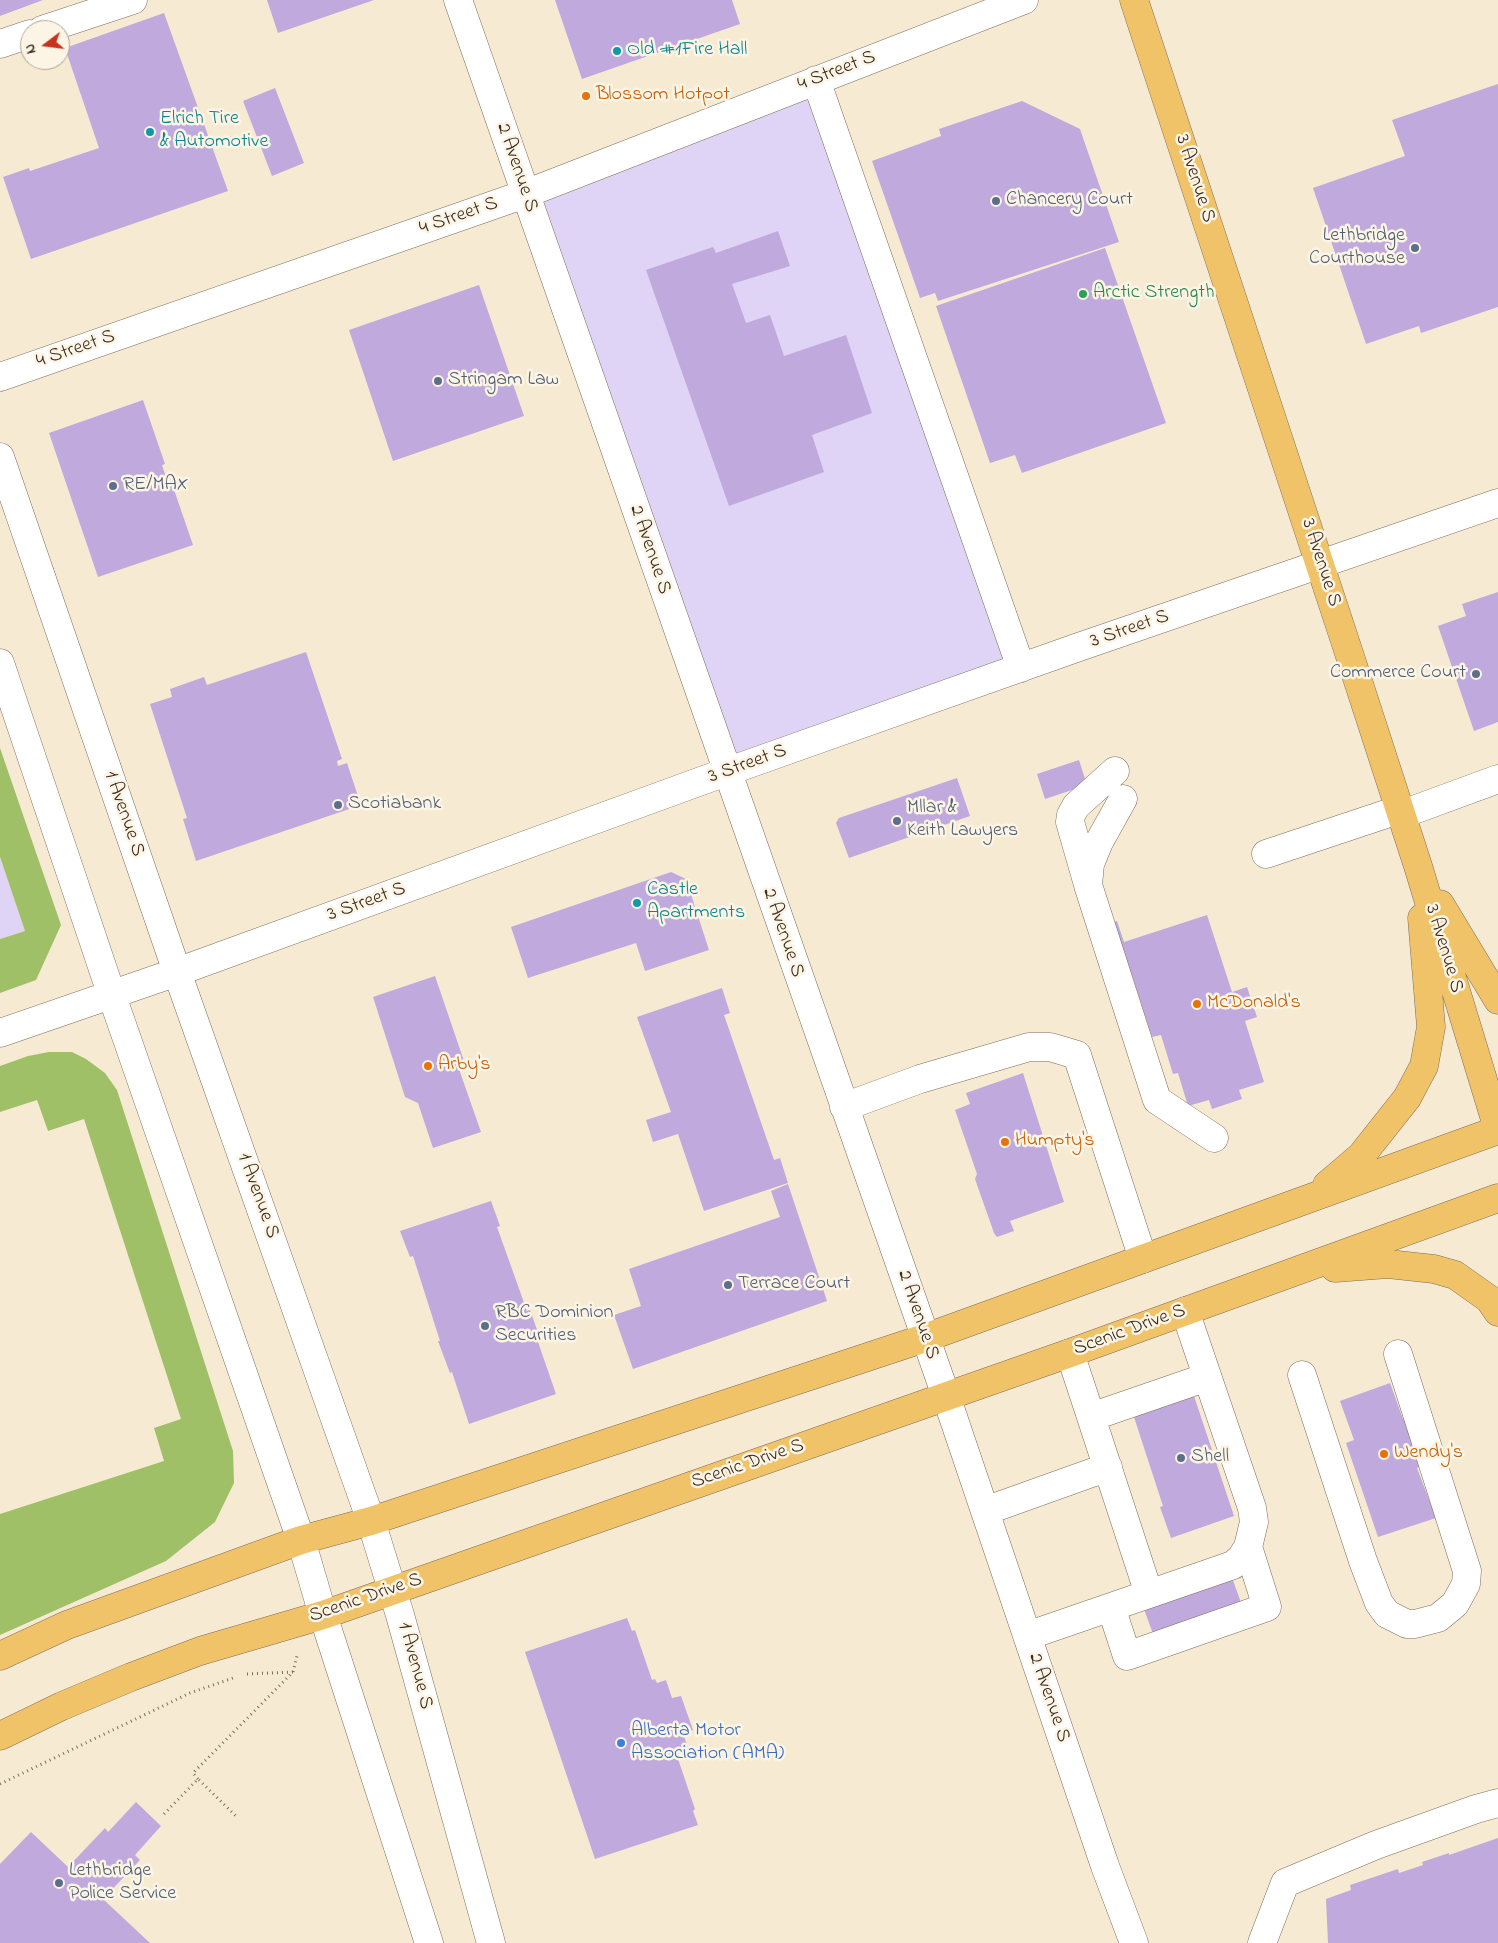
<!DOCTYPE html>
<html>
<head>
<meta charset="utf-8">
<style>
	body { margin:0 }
	#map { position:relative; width:1498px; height:1943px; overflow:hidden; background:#f7ead3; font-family:"Indie Flower",sans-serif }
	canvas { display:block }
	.north { position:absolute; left:20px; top:20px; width:50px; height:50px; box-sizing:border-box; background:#fcf5e5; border:1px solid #afa495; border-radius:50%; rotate:255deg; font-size:14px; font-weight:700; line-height:20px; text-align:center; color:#3b2a1e }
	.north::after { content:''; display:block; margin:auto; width:18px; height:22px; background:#c8321e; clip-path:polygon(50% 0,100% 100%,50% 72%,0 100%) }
</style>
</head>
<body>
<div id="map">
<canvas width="1498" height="1943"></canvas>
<div class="north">N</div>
</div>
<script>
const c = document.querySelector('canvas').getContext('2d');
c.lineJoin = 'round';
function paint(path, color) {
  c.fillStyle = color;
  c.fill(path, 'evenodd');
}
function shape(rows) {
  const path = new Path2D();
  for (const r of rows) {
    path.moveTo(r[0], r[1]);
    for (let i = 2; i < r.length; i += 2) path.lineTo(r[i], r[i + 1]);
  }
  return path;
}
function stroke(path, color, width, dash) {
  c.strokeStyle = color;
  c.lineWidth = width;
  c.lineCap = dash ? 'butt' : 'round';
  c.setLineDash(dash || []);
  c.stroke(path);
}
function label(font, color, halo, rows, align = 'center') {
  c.font = font + ' "Indie Flower",sans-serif';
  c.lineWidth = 5;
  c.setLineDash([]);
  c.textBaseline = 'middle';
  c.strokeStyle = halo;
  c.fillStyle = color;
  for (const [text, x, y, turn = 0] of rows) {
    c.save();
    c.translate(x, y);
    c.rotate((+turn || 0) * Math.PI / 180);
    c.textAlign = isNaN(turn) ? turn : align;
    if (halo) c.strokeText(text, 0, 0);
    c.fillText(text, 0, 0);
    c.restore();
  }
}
const built = shape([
	[816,80,1021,668,726,772,525,194],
	[0,857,25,931,0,939]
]);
const green = shape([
	[0,748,61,925,36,980,0,993,0,939,25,931,0,857],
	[49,1052,72,1052,86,1059,105,1073,117,1090,233,1451,234,1483,215,1522,166,1561,0,1635,0,1514,164,1461,154,1428,181,1419,84,1119,48,1131,37,1100,0,1112,0,1066,28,1056]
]);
const building = shape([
	[0,0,43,0,0,16],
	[267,0,374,0,278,33],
	[555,0,732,0,740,24,582,79],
	[164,13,228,191,31,259,3,177,29,168,30,171,99,148,65,48],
	[1498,84,1498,307,1421,333,1419,326,1366,344,1313,188,1405,156,1392,120],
	[275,88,304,163,272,176,243,101],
	[1022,101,1080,129,1119,242,938,301,935,293,920,298,872,161,941,136,939,129],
	[778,231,790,266,732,284,746,323,770,315,784,356,846,335,872,413,812,435,824,472,729,506,646,270,713,247,716,253],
	[1105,248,1166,423,1022,473,1015,455,990,463,936,306],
	[479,285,524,416,393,461,349,330],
	[143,400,165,464,162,465,168,483,171,481,193,545,98,577,49,433],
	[1498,592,1498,722,1474,731,1438,626,1466,616,1462,604],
	[306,652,342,759,337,761,338,766,347,763,361,805,196,861,183,819,187,818,150,704,172,697,170,689,204,677,207,685],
	[1079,760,1087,785,1045,799,1037,774],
	[957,778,970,816,849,858,836,823,839,818],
	[671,872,686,879,709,950,645,971,636,943,528,978,511,927],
	[1207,915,1232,992,1247,987,1257,1017,1245,1021,1264,1082,1239,1090,1242,1099,1212,1109,1209,1100,1188,1106,1178,1073,1173,1074,1161,1035,1152,1037,1131,972,1126,974,1110,923,1117,921,1124,942],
	[435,976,464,1061,460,1072,481,1132,433,1148,418,1103,405,1097,373,997],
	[722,988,730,1013,724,1015,774,1160,780,1158,788,1183,704,1211,678,1134,653,1142,646,1120,671,1112,637,1017],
	[1023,1073,1064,1202,1010,1221,1014,1231,997,1237,994,1233,975,1179,977,1174,955,1110,970,1104,966,1093],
	[788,1184,827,1301,633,1369,614,1315,641,1306,629,1269,780,1217,771,1191],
	[491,1201,500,1226,497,1227,527,1311,530,1310,541,1341,538,1342,556,1394,469,1424,452,1372,450,1373,438,1341,440,1341,413,1256,410,1257,400,1231],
	[1390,1383,1403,1419,1409,1417,1422,1466,1417,1468,1436,1518,1378,1537,1346,1443,1354,1440,1340,1401],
	[1192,1390,1234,1516,1171,1538,1160,1507,1163,1506,1132,1411],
	[1230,1572,1244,1611,1156,1642,1141,1601],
	[627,1618,632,1631,635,1630,652,1680,655,1679,657,1683,666,1680,672,1698,681,1696,693,1730,683,1734,690,1752,682,1755,683,1758,678,1759,695,1809,693,1811,698,1825,595,1859,525,1652],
	[136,1802,161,1826,135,1855,140,1860,103,1899,150,1943,0,1943,0,1864,31,1832,68,1867,105,1828,108,1832],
	[1498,1838,1498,1943,1328,1943,1326,1899,1351,1890,1350,1885,1398,1869,1399,1873,1423,1865,1422,1862,1449,1853,1449,1855]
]);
const path = shape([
	[247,1674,293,1672],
	[198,1779,193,1773,293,1672,297,1656],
	[0,1784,190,1693,236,1677],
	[164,1814,198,1779,237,1817]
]);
const minor = shape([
	[458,0,946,1396,1105,1866,1134,1943],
	[42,30,133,0],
	[0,44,30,34],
	[816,80,1021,668],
	[0,377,525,194,1024,0],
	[0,457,177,972,371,1521,400,1615,491,1943],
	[0,663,111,993,301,1540,323,1615,429,1943],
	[1123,799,1099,842,1090,864,1088,885,1157,1100,1214,1138],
	[1400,815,1498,779],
	[1266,854,1398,810],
	[1087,881,1070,822,1071,815,1076,806,1115,771],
	[0,1033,177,972,726,772,1076,648,1498,503],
	[844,1107,920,1079,1029,1047,1050,1047,1077,1055,1143,1259],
	[1070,1353,1091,1417],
	[1302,1375,1363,1561,1379,1603,1387,1614,1407,1624,1415,1624,1438,1618,1455,1604,1466,1584,1467,1571,1398,1354],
	[985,1511,1108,1467],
	[1149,1594,1091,1417,1207,1377],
	[1111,1607,1127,1656,1267,1607,1248,1547],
	[1027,1636,1233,1565,1241,1558,1248,1547,1254,1522,1252,1508,1185,1311],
	[1262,1943,1285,1883,1376,1845,1476,1809,1498,1803]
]);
const major = shape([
	[1134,0,1346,644,1418,866,1498,1129],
	[1440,904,1498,1000],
	[1327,1185,1361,1156,1407,1098,1424,1066,1431,1027,1422,918],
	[1335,1268,1388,1264,1434,1269,1455,1275,1489,1299,1498,1312],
	[0,1656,67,1625,301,1540,371,1521,925,1338,1498,1130],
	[0,1736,62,1706,131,1677,200,1651,323,1615,1070,1353,1498,1198]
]);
const markers = [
	[617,51,5,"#0f9aa8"],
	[586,96,5,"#e8710a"],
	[150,132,5,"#0f9aa8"],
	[996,201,5,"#5c6f8a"],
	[1415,248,5,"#5c6f8a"],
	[1083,294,5,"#2e9e5b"],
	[438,381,5,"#5c6f8a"],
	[113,486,5,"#5c6f8a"],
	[1476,674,5,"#5c6f8a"],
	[338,805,5,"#5c6f8a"],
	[897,821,5,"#5c6f8a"],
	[637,903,5,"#0f9aa8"],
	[1197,1004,5,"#e8710a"],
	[428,1066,5,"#e8710a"],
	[1005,1142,5,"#e8710a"],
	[728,1285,5,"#5c6f8a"],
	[485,1326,5,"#5c6f8a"],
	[1384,1454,5,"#e8710a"],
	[1181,1458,5,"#5c6f8a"],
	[621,1743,5,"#3f7fe0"],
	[59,1883,5,"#5c6f8a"]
];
const cultureNames = [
	["Old #1Fire Hall",627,51],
	["Elrich Tire",160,120],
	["& Automotive",160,143],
	["Castle",647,891],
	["Apartments",647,914]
];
const streetNames = [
	["4 Street S",837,72,-21],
	["2 Avenue S",516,168,71],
	["3 Avenue S",1194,179,72],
	["4 Street S",459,217,-19],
	["4 Street S",76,350,-19],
	["2 Avenue S",649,550,71],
	["3 Avenue S",1320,563,72],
	["3 Street S",1130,630,-19],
	["3 Street S",748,765,-20],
	["1 Avenue S",123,814,71],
	["3 Street S",367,903,-20],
	["2 Avenue S",782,933,71],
	["3 Avenue S",1443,949,73],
	["1 Avenue S",257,1196,70],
	["2 Avenue S",917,1315,71],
	["Scenic Drive S",1130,1331,-20],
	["Scenic Drive S",748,1465,-19],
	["Scenic Drive S",366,1599,-19],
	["1 Avenue S",414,1666,75],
	["2 Avenue S",1048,1698,71]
];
const foodNames = [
	["Blossom Hotpot",596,96],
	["McDonald's",1207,1004],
	["Arby's",438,1066],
	["Humpty's",1015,1142],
	["Wendy's",1394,1454]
];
const serviceNames = [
	["Chancery Court",1006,201],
	["Lethbridge",1405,237,"right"],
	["Courthouse",1405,260,"right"],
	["Stringam Law",448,381],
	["RE/MAX",123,486],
	["Commerce Court",1466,674,"right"],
	["Scotiabank",348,805],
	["Mllar &",907,809],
	["Keith Lawyers",907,832],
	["Terrace Court",738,1285],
	["RBC Dominion",495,1314],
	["Securities",495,1337],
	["Shell",1191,1458],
	["Lethbridge",69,1872],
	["Police Service",69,1895]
];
const leisureNames = [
	["Arctic Strength",1093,294]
];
const shopNames = [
	["Alberta Motor",631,1732],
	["Association (AMA)",631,1755]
];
paint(built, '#dfd4f5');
paint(green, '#a0c068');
paint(building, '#bfa9dd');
stroke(minor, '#7d6d5d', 29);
stroke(major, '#7d6d5d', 29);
stroke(path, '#7d6d5d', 3, [1, 4]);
stroke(minor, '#fff', 28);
stroke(major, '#f1c369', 28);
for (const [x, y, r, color] of markers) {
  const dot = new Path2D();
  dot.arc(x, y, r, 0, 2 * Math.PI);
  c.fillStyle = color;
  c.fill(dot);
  stroke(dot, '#fcf5e5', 2);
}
label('20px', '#0d838f', '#fcf5e5', cultureNames, 'left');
label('20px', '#3b2a1e', '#fcf5e5', streetNames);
label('20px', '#c56008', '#fcf5e5', foodNames, 'left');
label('20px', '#4e5e75', '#fcf5e5', serviceNames, 'left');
label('20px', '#27864d', '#fcf5e5', leisureNames, 'left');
label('20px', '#366cbe', '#fcf5e5', shopNames, 'left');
</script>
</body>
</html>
